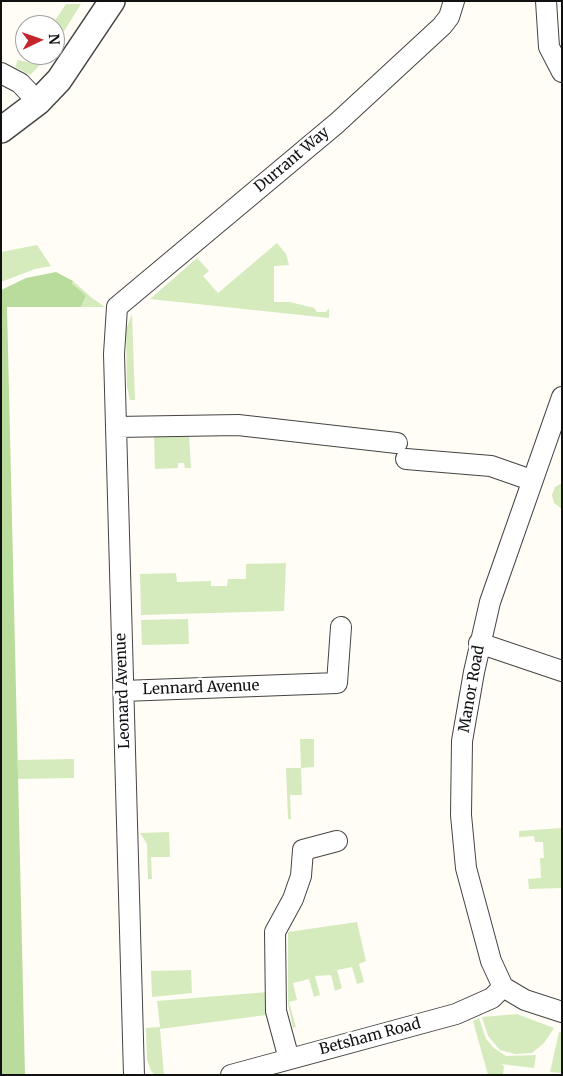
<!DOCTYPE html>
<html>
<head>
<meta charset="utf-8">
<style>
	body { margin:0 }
	#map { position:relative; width:563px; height:1076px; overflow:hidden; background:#fffdf5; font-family:Merriweather,serif }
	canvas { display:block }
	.frame { position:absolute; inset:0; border:2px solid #111; pointer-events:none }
	.north { position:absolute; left:15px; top:15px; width:50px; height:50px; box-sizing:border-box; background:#fff; border:1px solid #a0a0a0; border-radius:50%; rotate:87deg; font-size:14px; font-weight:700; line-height:20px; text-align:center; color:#111 }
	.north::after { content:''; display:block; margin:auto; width:18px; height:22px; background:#c4262e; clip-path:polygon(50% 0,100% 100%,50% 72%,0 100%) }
</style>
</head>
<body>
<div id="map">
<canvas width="563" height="1076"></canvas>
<div class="frame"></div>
<div class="north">N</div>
</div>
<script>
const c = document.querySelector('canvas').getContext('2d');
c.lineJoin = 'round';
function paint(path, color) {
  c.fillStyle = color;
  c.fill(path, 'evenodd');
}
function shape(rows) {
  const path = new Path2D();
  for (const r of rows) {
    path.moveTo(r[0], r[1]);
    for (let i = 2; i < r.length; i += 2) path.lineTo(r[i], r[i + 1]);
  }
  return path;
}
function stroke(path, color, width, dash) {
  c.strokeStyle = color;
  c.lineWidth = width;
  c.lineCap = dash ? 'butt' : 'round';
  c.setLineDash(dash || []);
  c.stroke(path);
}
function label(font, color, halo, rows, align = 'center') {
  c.font = font + ' Merriweather,serif';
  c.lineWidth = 5;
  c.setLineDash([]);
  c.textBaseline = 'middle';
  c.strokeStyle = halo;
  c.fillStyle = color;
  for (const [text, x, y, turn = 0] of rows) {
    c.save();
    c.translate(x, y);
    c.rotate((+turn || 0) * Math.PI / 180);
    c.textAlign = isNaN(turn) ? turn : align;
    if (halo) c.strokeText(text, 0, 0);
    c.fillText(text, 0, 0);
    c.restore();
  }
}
const green = shape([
	[66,4,81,4,61,36,55,31,55,25,52,25],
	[18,60,31,63,40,65,30,75,15,67],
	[277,243,286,254,289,265,274,266,274,302,290,302,314,308,317,312,326,312,329,308,329,318,150,299,197,258,209,271,203,276,218,293],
	[37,245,51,266,35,269,1,282,1,252],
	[73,281,92,298,105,307,81,307,86,297,72,282],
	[132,314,135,400,130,400,127,387,126,329],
	[189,434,191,468,185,468,184,463,178,463,178,468,155,469,154,435],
	[562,483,562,509,554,503,552,495,555,487],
	[286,563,284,611,141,615,140,574,176,573,177,582,211,581,211,586,227,586,228,579,246,579,246,564],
	[188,619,189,644,142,645,141,620],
	[300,739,314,739,314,767,301,768,302,795,290,795,291,819,288,819,286,768,301,768],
	[74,759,74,778,18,779,18,760],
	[562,828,562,888,529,889,528,879,541,878,540,858,544,858,543,842,535,842,534,836,519,837,519,831],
	[169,832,170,857,151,857,152,879,148,879,147,844,140,833],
	[357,922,366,961,359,964,364,982,357,984,352,967,337,970,342,988,335,991,331,975,315,976,320,995,314,997,309,979,293,983,297,1000,289,1002,296,1027,293,1028,288,1004,288,932],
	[191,970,192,993,152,997,151,971],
	[268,992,270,1018,266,1015,160,1029,164,1075,155,1075,151,1071,147,1060,146,1028,160,1027,157,1001],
	[517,1014,554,1028,544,1043,532,1053,515,1054,500,1050,488,1036,482,1017],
	[479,1018,486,1039,494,1048,506,1056,536,1055,534,1068,501,1064,504,1066,503,1075,488,1075,473,1021],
	[559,1032,562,1033,562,1073,550,1072]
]);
const forest = shape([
	[56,272,73,281,72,283,86,296,81,307,7,307,25,1075,1,1075,1,290,26,278]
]);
const minor = shape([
	[546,1,549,47,562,72],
	[1,73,20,83,38,102],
	[116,427,238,425,397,443],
	[406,459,491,466,531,480],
	[479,643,562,671],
	[123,691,337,683,341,627],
	[503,987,491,961,466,868,461,815,462,741,474,672,490,602,562,397],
	[503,987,525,1000,562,1012],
	[289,1059,276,1011,275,932,293,899,301,876,303,850,337,841],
	[134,1075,114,354,117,307,337,123,442,26,449,17,454,1],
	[231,1075,456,1014,492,998,503,987]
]);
const tertiary = shape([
	[1,130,38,102,59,80,112,1]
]);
const streetNames = [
	["Durrant Way",292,160,-40],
	["Lennard Avenue",201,688,-2],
	["Manor Road",472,689,-80],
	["Leonard Avenue",123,691,-92],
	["Betsham Road",370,1037,-15]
];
paint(green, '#d5ebbd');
paint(forest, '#b9dc9c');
stroke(minor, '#444', 22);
stroke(tertiary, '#444', 28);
stroke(minor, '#fff', 20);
stroke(tertiary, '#fff', 25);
label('15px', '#111', '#fff', streetNames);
</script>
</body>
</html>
